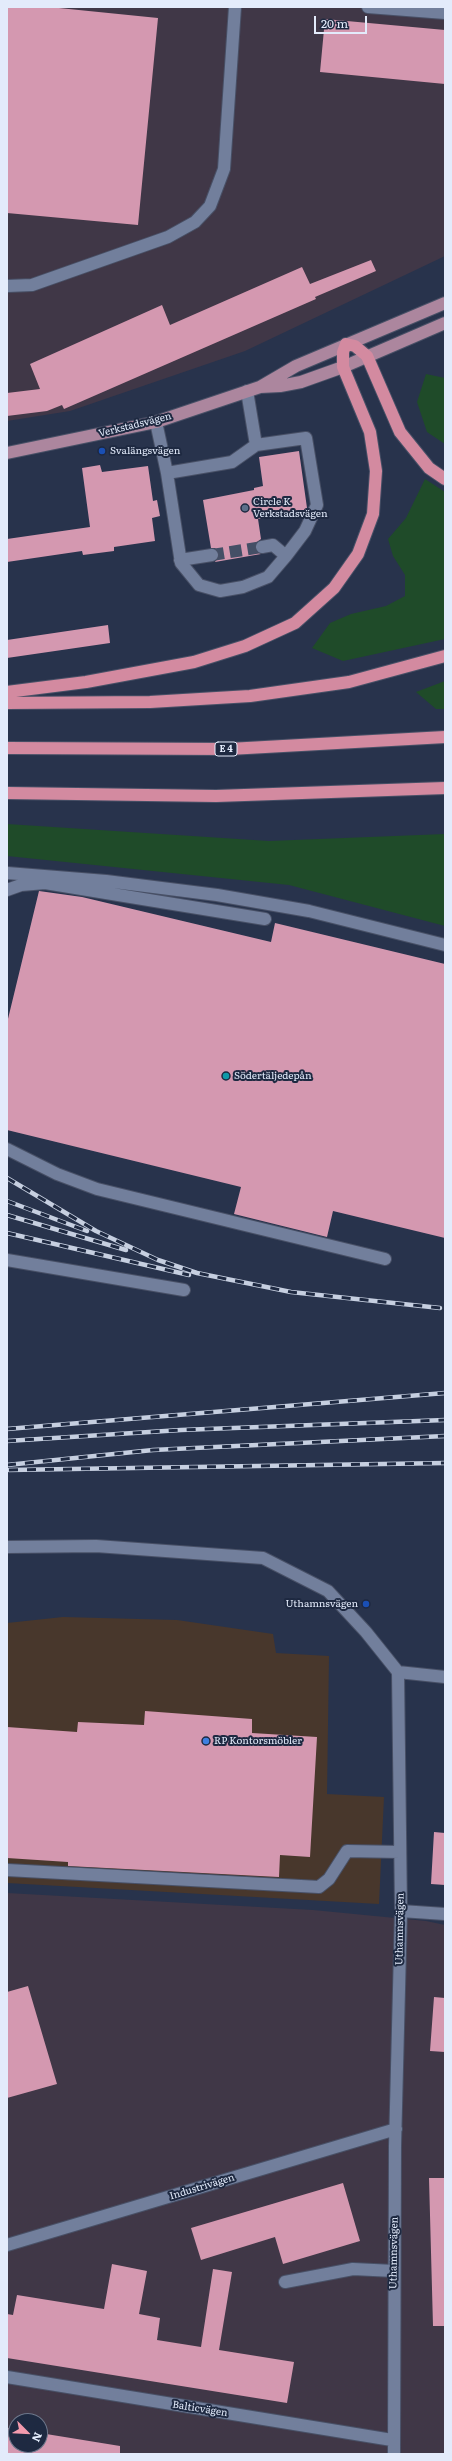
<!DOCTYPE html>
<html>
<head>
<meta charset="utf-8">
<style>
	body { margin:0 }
	#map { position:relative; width:452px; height:2461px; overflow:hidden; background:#28334c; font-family:Literata,serif }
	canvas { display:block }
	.frame { position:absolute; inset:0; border:8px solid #e3ebfb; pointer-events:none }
	.north { position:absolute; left:8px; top:2413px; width:40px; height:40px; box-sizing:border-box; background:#1e2941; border:1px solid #6d778b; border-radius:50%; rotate:114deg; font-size:11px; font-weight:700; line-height:16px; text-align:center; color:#e3ebfb }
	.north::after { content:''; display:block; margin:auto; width:14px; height:18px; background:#f29aad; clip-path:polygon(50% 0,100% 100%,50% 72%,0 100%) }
	.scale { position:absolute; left:314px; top:16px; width:53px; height:18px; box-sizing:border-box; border:2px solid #e3ebfb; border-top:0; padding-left:5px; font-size:12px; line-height:14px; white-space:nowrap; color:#e3ebfb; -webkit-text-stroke:3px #1e2941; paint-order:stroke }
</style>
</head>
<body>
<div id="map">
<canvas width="452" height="2461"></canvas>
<div class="frame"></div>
<div class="north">N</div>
<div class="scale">20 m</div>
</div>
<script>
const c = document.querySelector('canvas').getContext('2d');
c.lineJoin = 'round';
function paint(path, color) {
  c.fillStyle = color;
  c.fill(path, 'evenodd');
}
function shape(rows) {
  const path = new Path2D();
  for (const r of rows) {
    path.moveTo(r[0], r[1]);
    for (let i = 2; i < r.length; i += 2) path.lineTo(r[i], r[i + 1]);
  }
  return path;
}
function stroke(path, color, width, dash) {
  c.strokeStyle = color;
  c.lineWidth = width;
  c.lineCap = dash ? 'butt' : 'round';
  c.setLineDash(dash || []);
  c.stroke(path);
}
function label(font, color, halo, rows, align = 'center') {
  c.font = font + ' Literata,serif';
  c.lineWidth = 4;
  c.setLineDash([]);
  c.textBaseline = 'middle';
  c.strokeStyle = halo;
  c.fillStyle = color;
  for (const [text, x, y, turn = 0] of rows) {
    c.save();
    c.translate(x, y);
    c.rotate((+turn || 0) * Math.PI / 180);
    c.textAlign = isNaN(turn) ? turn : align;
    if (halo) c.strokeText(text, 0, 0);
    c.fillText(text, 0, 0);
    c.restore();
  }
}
const commercial = shape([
	[63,1617,177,1620,273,1634,276,1653,329,1656,327,1794,384,1797,379,1904,7,1883,7,1623]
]);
const industrial = shape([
	[7,7,445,7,445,256,245,351,70,411,7,421],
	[7,1893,313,1910,426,1921,445,1925,445,2454,7,2454],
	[16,2421,40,2421,40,2445,16,2445]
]);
const green = shape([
	[426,374,445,378,445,444,427,432,417,402],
	[425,479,445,492,445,639,343,661,312,648,330,623,351,614,386,606,405,596,405,575,393,556,388,539,406,518],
	[445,681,445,709,436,709,416,692],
	[7,824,269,841,445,834,445,926,289,885,7,856]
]);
const building = shape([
	[7,7,49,7,158,18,138,225,7,213],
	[325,19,445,30,445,84,320,72],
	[371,260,376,271,315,297,316,299,64,409,62,405,47,411,7,416,7,393,40,389,30,364,162,305,170,325,302,267,310,284],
	[299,451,307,508,306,512,258,519,261,539,257,542,255,548,261,554,215,562,219,553,215,548,211,548,203,500,254,490,254,488,263,486,259,457],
	[100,465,102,472,148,466,153,501,157,500,160,516,152,518,155,541,114,547,114,551,83,555,82,551,7,562,7,539,90,527,82,468],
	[108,625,110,643,7,658,7,640],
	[39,891,82,897,271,942,275,923,445,964,445,1238,333,1211,327,1237,234,1214,241,1187,7,1130,7,1023],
	[145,1711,252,1719,252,1733,317,1737,310,1857,280,1855,279,1877,68,1866,68,1862,7,1858,7,1727,77,1732,78,1722,144,1725],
	[434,1832,445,1833,445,1885,431,1884],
	[28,1986,57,2084,7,2098,7,1992],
	[434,1997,445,1998,445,2052,430,2051],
	[429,2178,445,2178,445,2326,433,2326],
	[343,2183,360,2241,283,2264,275,2237,201,2260,191,2228],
	[112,2264,147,2271,139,2314,160,2318,157,2340,201,2347,213,2269,232,2272,219,2350,294,2362,287,2403,7,2358,7,2314,13,2315,17,2295,104,2309],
	[7,2428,16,2429,16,2445,40,2445,40,2433,120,2446,120,2454,7,2454]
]);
const minorTunnel = shape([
	[212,555,262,547]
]);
const minor = shape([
	[368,7,445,13],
	[7,286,32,285,168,237,195,222,210,206,224,169,235,7],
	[156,422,167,473,232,462,256,445,247,391],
	[167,473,181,563,199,585,220,591,243,587,268,577,286,556,305,531,317,505,306,438,256,445],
	[262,547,273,545,286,556],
	[180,560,212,555],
	[7,873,106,881,217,895,309,911,445,945],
	[7,890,21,885,45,883,265,919],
	[7,1149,57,1174,97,1189,385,1259],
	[7,1260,184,1290],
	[7,1547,96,1546,263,1558,328,1591,366,1632,398,1672,401,1911,395,2146,394,2454],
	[398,1672,445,1677],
	[7,1870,319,1887,329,1879,347,1851,400,1852],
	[401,1911,445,1914],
	[7,2245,396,2129],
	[285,2282,353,2269,394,2271],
	[7,2377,392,2440]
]);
const major = shape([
	[260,387,296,366,445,303],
	[7,453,156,422,260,387,280,386,301,382,343,367,445,323]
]);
const highway = shape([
	[7,692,86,682,194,662,245,646,295,623,334,588,358,554,373,514,376,471,370,432,343,367,343,352,346,344,355,346,367,356,400,432,429,468,445,479],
	[7,703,150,702,250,696,349,682,445,656],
	[7,748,229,749,445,737],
	[7,793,216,796,445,788]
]);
const rail = shape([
	[7,1178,96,1231,158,1260,197,1273,291,1292,440,1308],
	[7,1201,87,1231],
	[7,1215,126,1250],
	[7,1233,189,1275],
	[7,1429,445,1393],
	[7,1441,181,1430,445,1420],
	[7,1465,153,1450,445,1436],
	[9,1470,445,1463]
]);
const markers = [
	[102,451,4,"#1a4fb4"],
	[245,508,4,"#5c6f8a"],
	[226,1076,4,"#0f9aa8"],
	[366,1604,4,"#1a4fb4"],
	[206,1741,4,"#3f7fe0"]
];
const shields = [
	[226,749,22]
];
const shieldNames = [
	["E 4",226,749]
];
const streetNames = [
	["Verkstadsvägen",135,425,-14],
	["Uthamnsvägen",400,1929,-89],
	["Industrivägen",202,2187,-17],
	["Uthamnsvägen",394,2253,-89],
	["Balticvägen",200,2409,9]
];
const poiNames = [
	["Svalängsvägen",110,451],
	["Circle K",253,502],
	["Verkstadsvägen",253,514],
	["Södertäljedepån",234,1076],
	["Uthamnsvägen",358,1604,"right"],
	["RP Kontorsmöbler",214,1741]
];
paint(commercial, '#48372c');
paint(industrial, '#403747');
paint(green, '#1f4b29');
paint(building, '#d498b0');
stroke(minorTunnel, '#444f66', 12, [12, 6]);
stroke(minor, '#485066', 14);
stroke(major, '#485066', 14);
stroke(highway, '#485066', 14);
stroke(minor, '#727f9c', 12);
stroke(major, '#ac869e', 12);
stroke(highway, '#d38aa0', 12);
stroke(rail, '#c6cfe0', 4.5);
stroke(rail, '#1e2941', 3, [9]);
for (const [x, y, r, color] of markers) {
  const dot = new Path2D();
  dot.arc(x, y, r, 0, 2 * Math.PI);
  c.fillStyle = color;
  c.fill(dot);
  stroke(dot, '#1e2941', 1.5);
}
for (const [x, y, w] of shields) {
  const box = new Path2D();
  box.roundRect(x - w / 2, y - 7, w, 14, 3);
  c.fillStyle = '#1e2941';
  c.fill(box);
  stroke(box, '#e3ebfb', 1);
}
label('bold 9px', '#e3ebfb', null, shieldNames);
label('10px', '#e3ebfb', '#1e2941', streetNames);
label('10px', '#e3ebfb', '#1e2941', poiNames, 'left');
</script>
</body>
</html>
